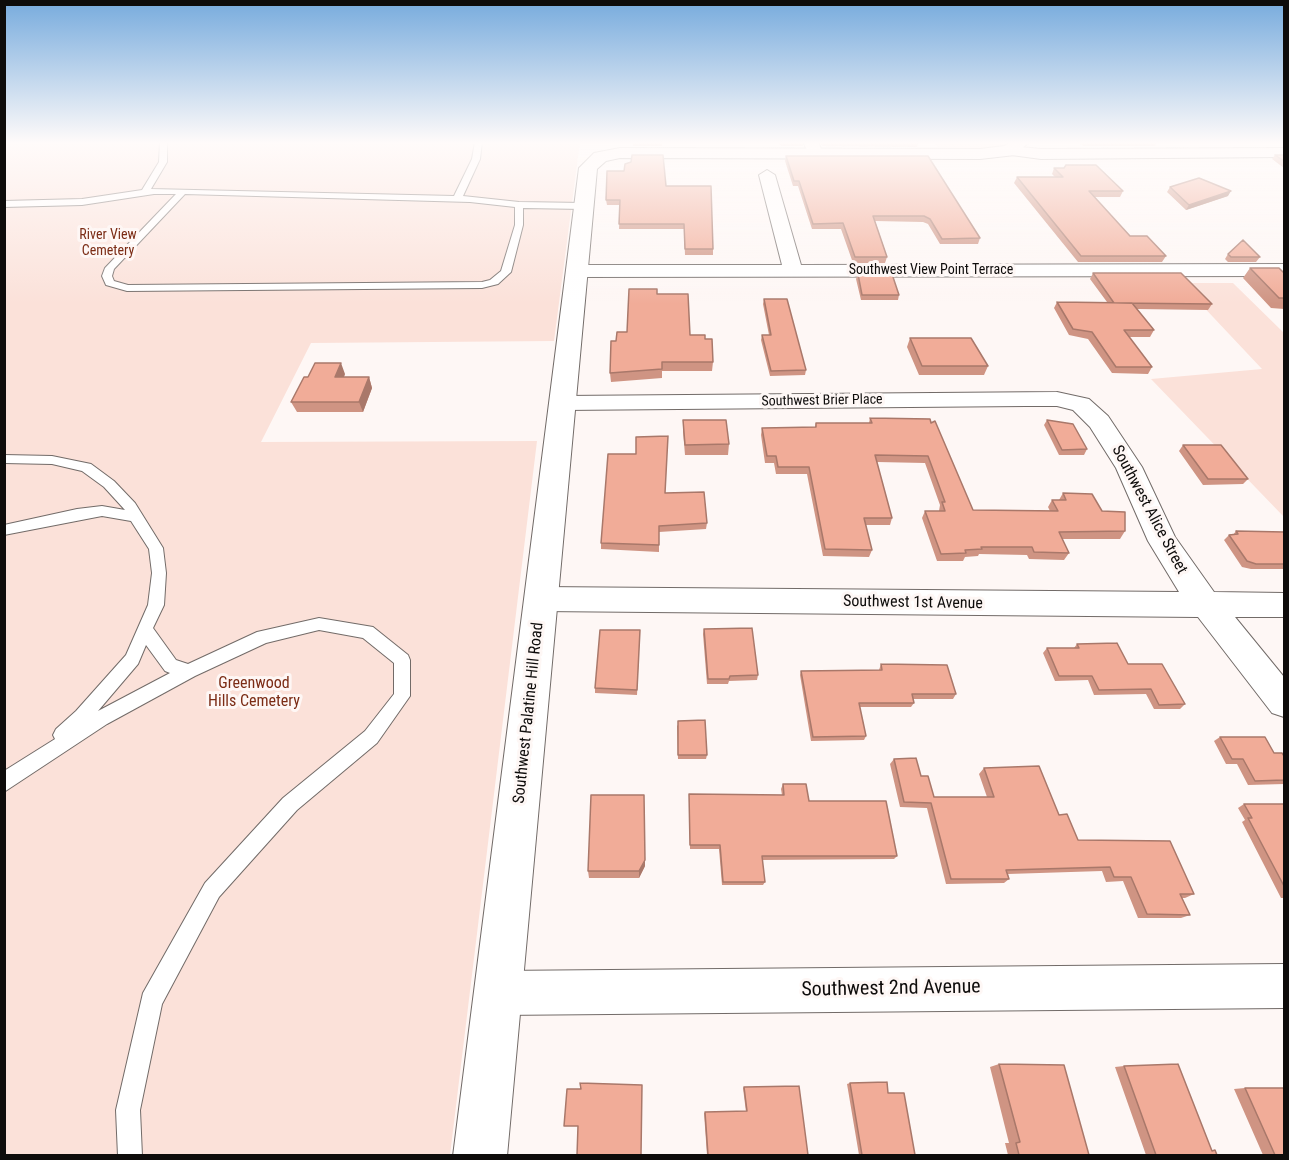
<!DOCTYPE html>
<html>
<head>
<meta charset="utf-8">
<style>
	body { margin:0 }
	#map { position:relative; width:1289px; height:1160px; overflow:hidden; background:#fef7f5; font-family:"Roboto Condensed",sans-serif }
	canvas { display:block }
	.frame { position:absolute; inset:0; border:6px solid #0e0c0b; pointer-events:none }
</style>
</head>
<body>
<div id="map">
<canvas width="1289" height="1160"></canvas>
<div class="frame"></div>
</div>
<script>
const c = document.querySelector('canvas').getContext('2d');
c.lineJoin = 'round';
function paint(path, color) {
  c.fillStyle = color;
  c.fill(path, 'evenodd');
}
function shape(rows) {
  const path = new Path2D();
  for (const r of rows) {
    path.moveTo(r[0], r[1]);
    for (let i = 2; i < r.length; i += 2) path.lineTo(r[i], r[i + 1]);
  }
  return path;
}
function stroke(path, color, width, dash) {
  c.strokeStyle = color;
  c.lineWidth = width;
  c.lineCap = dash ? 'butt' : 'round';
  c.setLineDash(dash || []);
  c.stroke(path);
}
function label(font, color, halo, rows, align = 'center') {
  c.font = font + ' "Roboto Condensed",sans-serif';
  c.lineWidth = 6;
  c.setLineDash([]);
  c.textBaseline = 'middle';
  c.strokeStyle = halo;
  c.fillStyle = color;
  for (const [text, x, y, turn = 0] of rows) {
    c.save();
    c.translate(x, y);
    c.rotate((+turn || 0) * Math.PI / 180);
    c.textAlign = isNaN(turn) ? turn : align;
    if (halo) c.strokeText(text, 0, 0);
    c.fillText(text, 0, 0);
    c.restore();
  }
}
const green = shape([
	[5,142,580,142,554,341,311,343,261,442,537,441,450,1155,5,1156],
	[934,142,1013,142,997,149,940,150],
	[1181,283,1233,283,1284,333,1284,517,1151,379,1262,369]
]);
const service = shape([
	[160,142,167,142,167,162,151,189,454,196,472,159,475,142,482,142,480,159,463,196,519,202,584,203,588,206,584,209,523,208,523,225,511,272,498,284,482,288,127,291,106,285,102,276,105,268,176,194,154,194,82,205,4,207,4,201,82,199,142,190,159,162,160,142],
	[185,194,470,202,515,207,515,225,501,271,490,280,482,282,128,285,114,281,112,276,114,269,185,194],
	[4,455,52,456,91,464,114,481,135,503,163,548,166,573,164,605,153,628,176,660,188,664,257,632,319,618,373,627,408,655,410,660,410,696,377,743,297,810,219,897,162,1004,140,1110,142,1156,118,1156,116,1110,143,993,205,883,283,798,365,731,394,694,394,663,363,638,319,630,266,643,195,676,107,724,4,792,4,771,55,739,53,735,56,729,76,711,126,655,148,605,152,573,149,549,131,521,102,516,4,535,4,525,77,509,102,506,125,510,104,487,82,471,52,464,4,463,4,455],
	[146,645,165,671,170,673,98,711,138,664,146,645]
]);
const minor = shape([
	[803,142,818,142,823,153,820,156,810,156,803,142],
	[1009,146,1041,149,1284,148,1284,157,1041,159,1004,154,1001,151,1009,146],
	[767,170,775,175,801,265,1284,264,1284,276,578,277,568,271,578,265,782,265,759,175,767,170],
	[1057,392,1089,399,1108,416,1142,467,1175,537,1214,592,1284,593,1284,617,1235,617,1284,677,1284,717,1272,713,1198,617,541,611,530,608,526,599,530,590,541,587,1179,592,1148,541,1116,468,1090,427,1073,410,1057,406,1026,406,563,410,555,408,551,403,555,398,563,396,1057,392],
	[1284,964,1284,1008,498,1015,482,1009,476,993,482,977,498,971,1284,964]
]);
const tertiary = shape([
	[1011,142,1029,142,1015,155,980,159,620,158,606,161,597,169,507,1156,453,1156,579,168,594,153,620,148,980,149,1004,146,1011,142]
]);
const wall = shape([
	[633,142,662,142,662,146,633,146],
	[778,142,803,142,803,146,781,146],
	[819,142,918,142,917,147,822,146],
	[1078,142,1157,142,1155,146,1083,146],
	[1275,155,1284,155,1284,168,1272,159],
	[786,156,980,238,978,244,940,244,928,224,923,222,875,221,887,257,885,263,853,263,841,229,812,229,798,186,793,186,785,161],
	[1054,168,1123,191,1120,197,1094,197,1130,236,1166,256,1162,262,1078,262,1014,183,1017,177,1055,177,1052,174],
	[666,186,713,249,713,255,685,255,684,229,619,229,620,205,607,205,606,200],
	[1170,187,1228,196,1186,210,1167,192],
	[1228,254,1260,257,1256,262,1228,262,1225,259],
	[1250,268,1284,273,1284,309,1271,308,1243,278],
	[1093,273,1212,304,1208,310,1137,309,1154,330,1150,337,1129,337,1152,367,1148,374,1112,373,1088,339,1069,335,1054,308,1057,302,1107,302,1090,279],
	[858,274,899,295,898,300,861,300,856,279],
	[657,294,690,335,705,339,713,362,712,371,662,371,662,378,611,382,610,373,616,341,627,332],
	[764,299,806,370,805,375,770,376,761,340,762,335,769,335,763,304],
	[910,338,988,366,984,375,919,375,907,347],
	[345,374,344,377,369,377,372,388,363,412,297,412,291,402],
	[870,418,930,419,973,510,1050,511,1048,507,1052,500,1059,500,1063,493,1102,511,1125,531,1120,539,1062,539,1069,553,1064,560,1029,559,1027,555,979,554,978,556,965,557,963,561,937,561,922,518,925,511,939,511,940,505,925,463,877,462,892,518,890,525,866,525,872,550,869,557,823,556,807,474,776,474,774,463,765,463,761,435,762,428,815,427,816,423,869,423],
	[683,420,729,444,728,455,685,455,683,431],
	[1047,420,1087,449,1084,455,1059,455,1044,425],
	[1183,445,1248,479,1243,484,1203,485,1179,451],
	[666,493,707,523,706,529,659,532,659,552,601,549,601,543],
	[1236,531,1284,532,1284,569,1251,569,1242,567,1224,540,1229,535,1233,535],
	[704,629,758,675,757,680,729,681,728,684,707,684,703,634],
	[640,630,637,695,595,693,595,688],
	[1077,644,1128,664,1185,704,1180,709,1154,709,1146,694,1094,695,1088,680,1055,681,1043,653,1047,648,1074,648],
	[881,664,956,694,953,699,913,699,914,703,911,707,860,707,866,736,864,740,811,741,800,675,801,671,879,670],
	[677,725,707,755,706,759,678,759],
	[1220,737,1284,756,1284,784,1248,785,1237,764,1226,764,1214,741],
	[894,759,921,776,934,797,987,797,979,774,984,768,1059,815,1078,840,1194,894,1185,898,1182,898,1190,915,1181,918,1138,918,1123,881,1106,882,1102,871,1008,874,1009,879,1004,883,946,884,927,808,900,807,890,764],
	[783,784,809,801,897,856,894,859,762,860,765,882,763,885,722,885,719,849,690,849,689,794,782,795,781,789],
	[1244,804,1284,804,1284,898,1281,898,1242,822,1245,820,1238,808],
	[645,866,639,878,589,878,588,871],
	[999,1064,1089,1155,1008,1155,1005,1143,1009,1143,990,1067],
	[1124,1066,1211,1150,1215,1150,1217,1155,1146,1155,1115,1067],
	[850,1083,888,1093,915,1155,859,1155,847,1084],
	[744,1087,808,1155,707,1155,704,1113,746,1112,743,1088],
	[1245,1088,1284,1155,1263,1155,1234,1089]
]);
const shadedWall = shape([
	[1231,191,1228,196,1186,210,1189,205],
	[341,363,345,374,339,388,335,377],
	[369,377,372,388,363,412,359,402],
	[645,860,645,866,639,878,639,871]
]);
const building = shape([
	[632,155,663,155,666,186,711,186,713,249,685,249,684,224,619,224,620,200,606,200,607,171,624,171,625,164,631,162,632,155],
	[1275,155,1284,155,1284,161,1275,155],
	[786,156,928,156,980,238,942,239,930,219,924,216,873,216,887,257,855,257,843,223,813,224,799,181,794,181,786,156],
	[1066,165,1096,165,1123,191,1089,191,1130,236,1147,236,1166,256,1081,256,1017,177,1063,177,1054,168,1064,168,1066,165],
	[1199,178,1231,191,1189,205,1170,187,1199,178],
	[1243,240,1260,257,1231,257,1228,254,1243,240],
	[1250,268,1279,268,1284,273,1284,298,1279,298,1250,268],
	[1093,273,1181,273,1212,304,1114,303,1093,273],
	[858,274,892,274,899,295,862,295,858,274],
	[629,289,657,289,657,294,688,294,690,335,705,335,705,339,712,339,713,362,662,362,662,369,610,373,611,341,616,341,617,332,627,332,629,289],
	[764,299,787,299,806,370,771,371,762,335,771,335,764,299],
	[1057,302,1132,303,1154,330,1124,330,1152,367,1116,367,1092,332,1073,329,1057,302],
	[910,338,971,338,988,366,922,366,910,338],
	[315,363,341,363,335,377,369,377,359,402,291,402,304,377,308,377,315,363],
	[870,418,930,419,931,423,935,421,973,510,1058,511,1052,500,1066,500,1063,493,1092,494,1102,511,1125,512,1125,531,1059,532,1069,553,1034,552,1032,547,981,547,982,549,965,550,966,553,941,554,925,511,945,511,942,502,945,502,928,456,875,455,892,518,864,518,872,550,825,549,809,467,778,467,776,456,767,456,762,428,816,427,816,423,872,423,870,418],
	[683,420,726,420,729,444,685,445,683,420],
	[1047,420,1073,424,1087,449,1062,450,1047,420],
	[668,436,665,493,704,492,707,523,659,526,659,545,601,543,608,454,636,454,636,437,668,436],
	[1183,445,1221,445,1248,479,1208,479,1183,445],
	[1236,531,1284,532,1284,564,1256,564,1247,561,1229,535,1238,534,1236,531],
	[752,628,758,675,730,676,729,679,708,679,704,629,752,628],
	[600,630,640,630,637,690,595,688,600,630],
	[1117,643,1128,664,1162,664,1185,704,1159,705,1151,689,1099,690,1092,676,1059,676,1047,648,1079,648,1077,644,1117,643],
	[881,664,947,665,956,694,912,694,914,703,859,703,866,736,813,737,801,671,882,670,881,664],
	[705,720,707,755,678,755,678,721,705,720],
	[1220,737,1265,737,1274,753,1282,753,1284,756,1284,780,1255,781,1243,759,1232,759,1220,737],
	[916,758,921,776,928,776,934,797,994,797,984,768,1039,766,1059,815,1067,814,1078,840,1170,841,1194,894,1180,894,1190,915,1147,914,1131,877,1114,877,1110,867,1006,870,1009,879,951,879,931,803,904,802,894,759,916,758],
	[783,784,806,784,809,801,886,801,897,856,762,856,765,882,723,882,720,845,690,845,689,794,784,795,783,784],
	[591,795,644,795,645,860,639,871,588,871,591,795],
	[1244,804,1284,804,1284,886,1248,818,1252,818,1244,804],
	[999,1064,1064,1065,1089,1155,1019,1155,1016,1143,1020,1142,999,1064],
	[1178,1064,1212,1151,1215,1150,1217,1155,1156,1155,1124,1066,1178,1064],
	[887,1082,888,1093,904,1093,915,1155,862,1155,850,1083,887,1082],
	[580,1083,642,1085,641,1155,577,1155,578,1126,564,1126,567,1089,581,1089,580,1083],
	[799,1086,808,1155,708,1155,705,1112,747,1111,744,1087,799,1086],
	[1245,1088,1284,1088,1284,1155,1275,1155,1245,1088]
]);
const farParknames = [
	["River View",108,235],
	["Cemetery",108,251]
];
const farStreetnames = [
	["Southwest View Point Terrace",931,270],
	["Southwest Brier Place",822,401,-1]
];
const streetNames = [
	["Southwest Alice Street",1149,510,62],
	["Southwest 1st Avenue",913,603,1],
	["Southwest Palatine Hill Road",529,713,-84]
];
const parkNames = [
	["Greenwood",254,684],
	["Hills Cemetery",254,702]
];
const nearStreetnames = [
	["Southwest 2nd Avenue",891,989,-1]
];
paint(green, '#fbe1d9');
stroke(service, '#726b68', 2);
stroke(minor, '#726b68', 2);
stroke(tertiary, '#726b68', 2);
paint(service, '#fff');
paint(minor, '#fff');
paint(tertiary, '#fff');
paint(wall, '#cf9483');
paint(shadedWall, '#a9786a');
paint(building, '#f1ac98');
stroke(building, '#a9786a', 1.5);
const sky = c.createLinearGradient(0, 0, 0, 304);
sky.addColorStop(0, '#77abdd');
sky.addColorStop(0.47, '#fffbfa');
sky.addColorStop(1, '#fffbfa00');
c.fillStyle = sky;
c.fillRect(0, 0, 1289, 304);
label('14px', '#7b2c15', '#fef7f5', farParknames);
label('14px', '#0e0c0b', '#fef7f5', farStreetnames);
label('16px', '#0e0c0b', '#fef7f5', streetNames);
label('16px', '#7b2c15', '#fef7f5', parkNames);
label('20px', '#0e0c0b', '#fef7f5', nearStreetnames);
</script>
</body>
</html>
